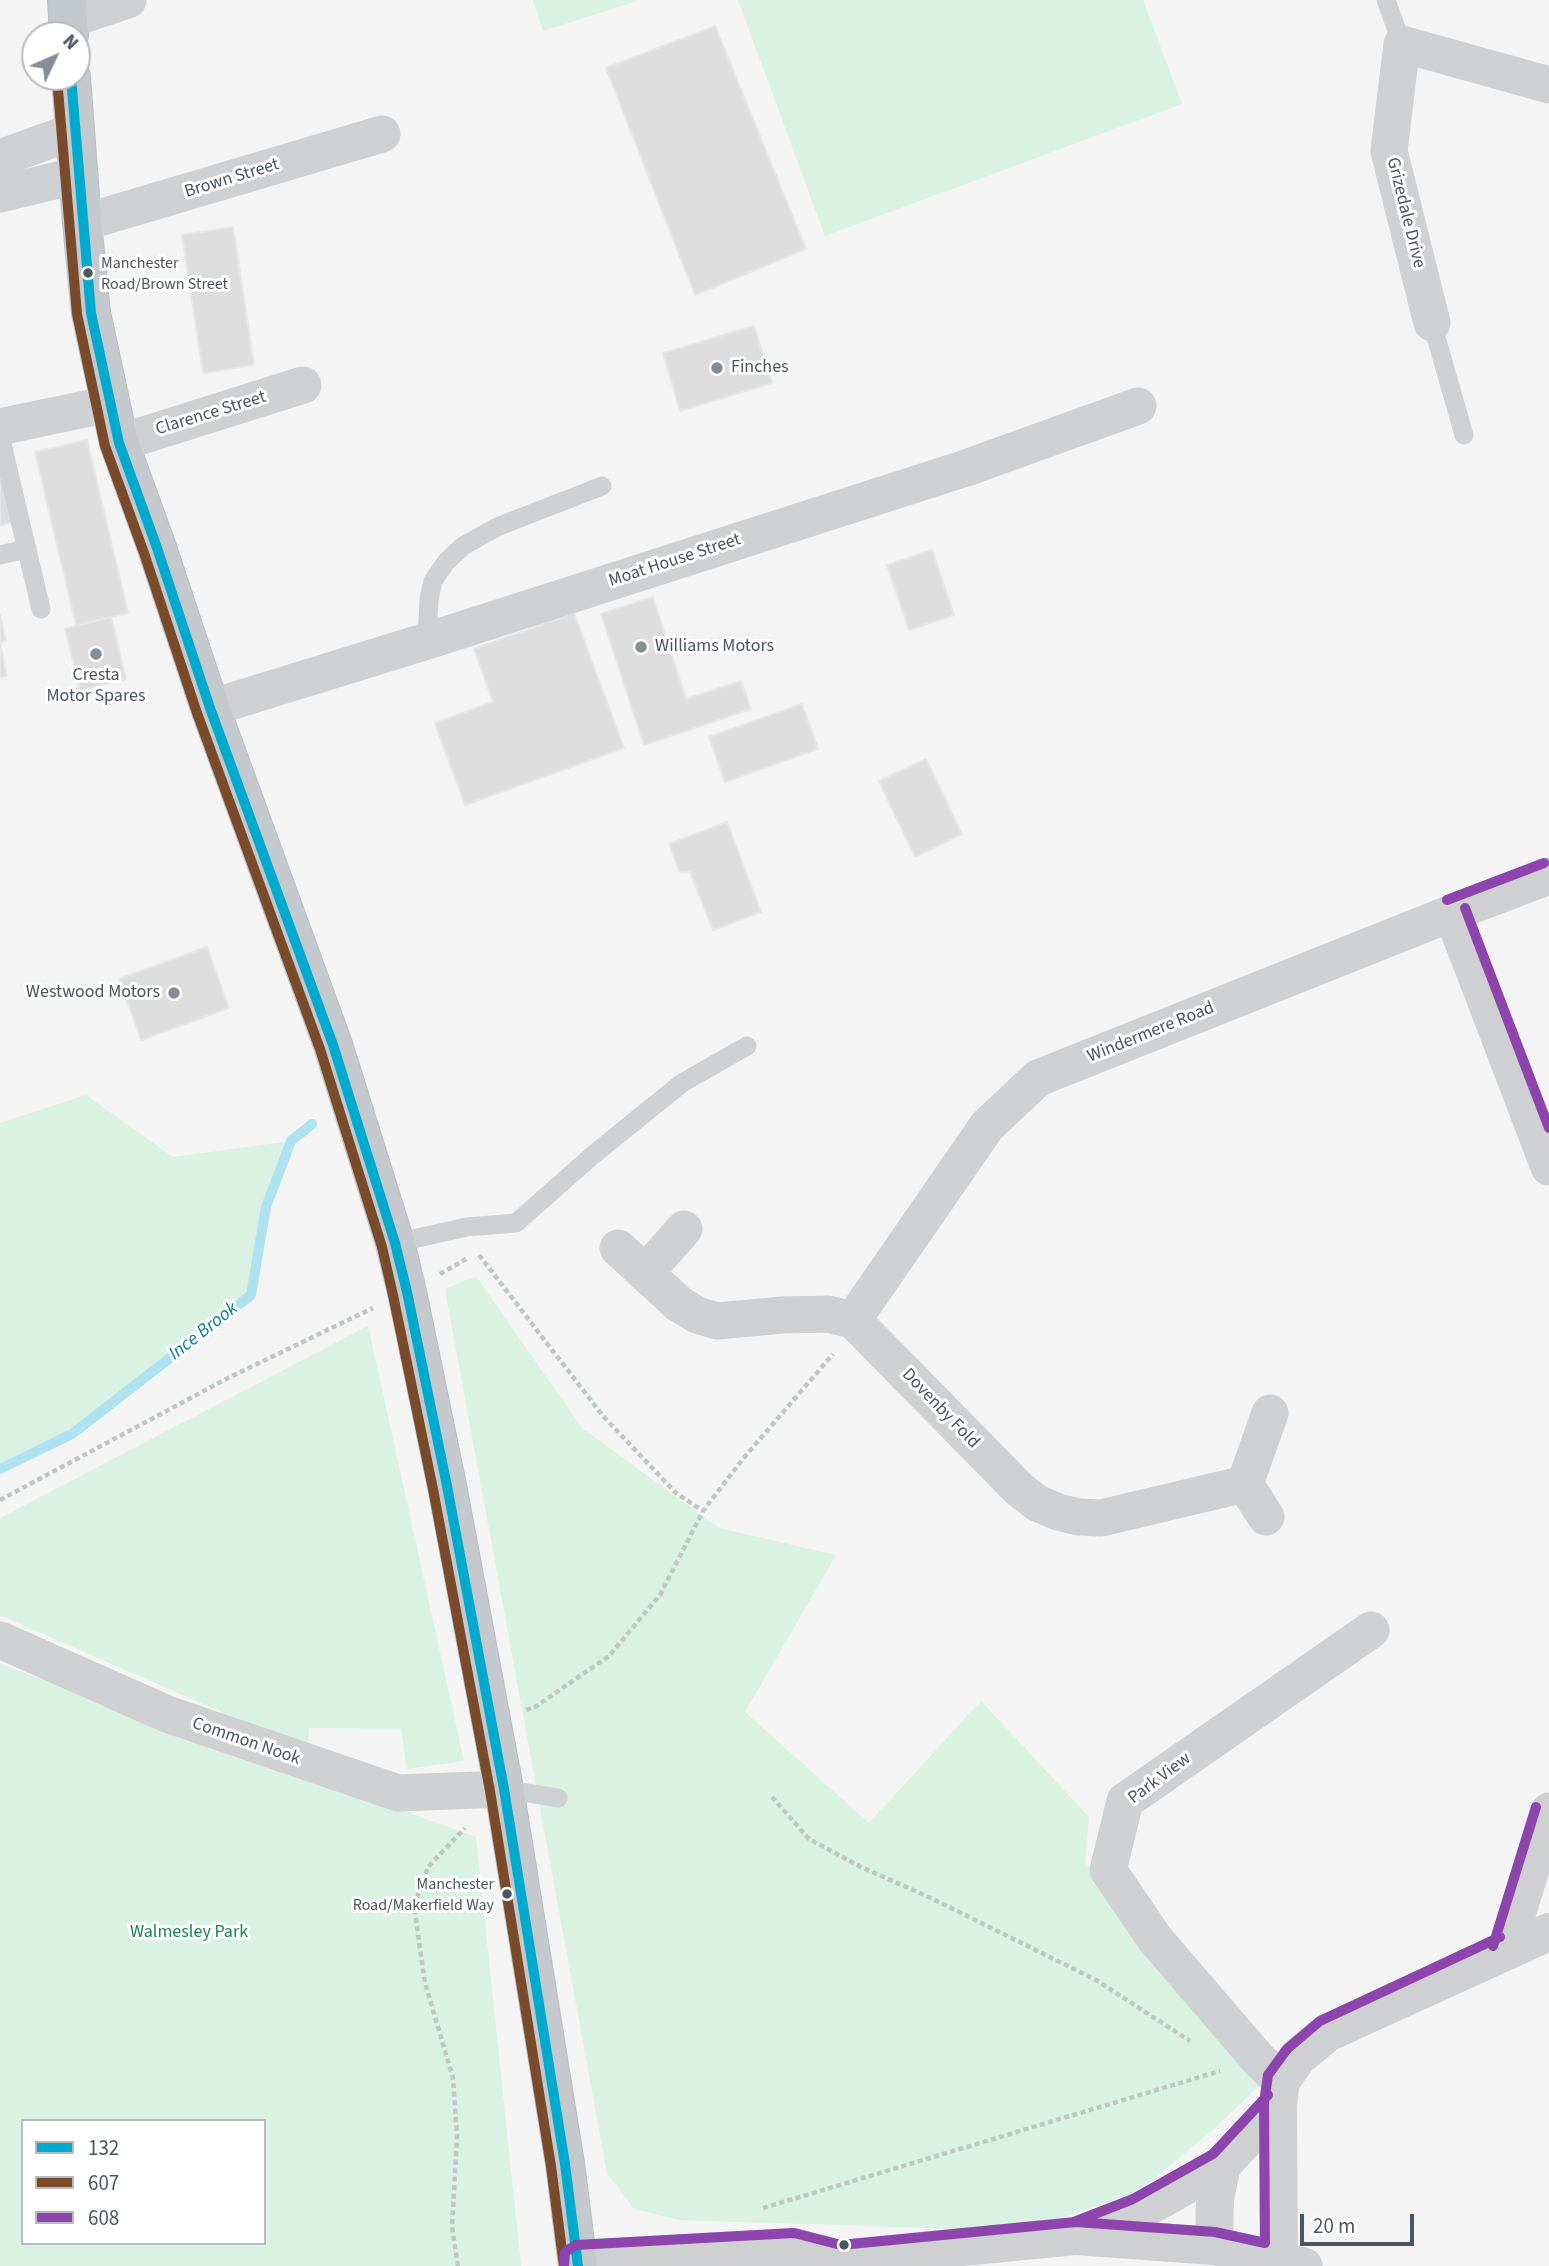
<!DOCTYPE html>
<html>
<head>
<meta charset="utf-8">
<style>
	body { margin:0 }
	#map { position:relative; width:1549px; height:2266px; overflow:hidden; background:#f4f4f4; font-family:"Source Sans 3",sans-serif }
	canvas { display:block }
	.legend { position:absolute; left:21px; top:2119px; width:245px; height:126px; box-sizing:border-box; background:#fff; border:2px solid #b7bbc0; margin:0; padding:9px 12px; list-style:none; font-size:21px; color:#4a5661 }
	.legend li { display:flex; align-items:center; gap:14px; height:35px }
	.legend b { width:35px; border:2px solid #b7bbc0 }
	.north { position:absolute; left:21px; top:21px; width:70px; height:70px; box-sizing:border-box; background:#fff; border:2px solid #b7bbc0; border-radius:50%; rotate:46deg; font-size:19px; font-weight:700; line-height:28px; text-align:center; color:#4a5661 }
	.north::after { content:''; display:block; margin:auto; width:24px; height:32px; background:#868d94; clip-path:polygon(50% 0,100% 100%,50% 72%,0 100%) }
	.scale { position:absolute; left:1300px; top:2214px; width:114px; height:32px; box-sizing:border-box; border:4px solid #4a5661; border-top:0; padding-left:9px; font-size:21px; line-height:24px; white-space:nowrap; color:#4a5661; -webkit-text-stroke:5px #fff; paint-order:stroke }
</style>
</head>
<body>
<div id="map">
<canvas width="1549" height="2266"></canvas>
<ul class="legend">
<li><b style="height:9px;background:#00a9ce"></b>132</li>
<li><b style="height:9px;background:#7a4b2a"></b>607</li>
<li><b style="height:9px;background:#8e44ad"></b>608</li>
</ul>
<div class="north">N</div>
<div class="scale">20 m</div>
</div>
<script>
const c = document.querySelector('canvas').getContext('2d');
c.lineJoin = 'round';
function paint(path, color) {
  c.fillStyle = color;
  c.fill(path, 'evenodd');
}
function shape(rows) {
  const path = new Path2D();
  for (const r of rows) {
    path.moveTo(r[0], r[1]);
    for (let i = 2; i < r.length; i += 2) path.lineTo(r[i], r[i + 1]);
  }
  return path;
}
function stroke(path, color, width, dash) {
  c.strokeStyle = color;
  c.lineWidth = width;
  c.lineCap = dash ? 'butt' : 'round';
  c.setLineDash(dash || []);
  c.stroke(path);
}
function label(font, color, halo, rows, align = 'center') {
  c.font = font + ' "Source Sans 3",sans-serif';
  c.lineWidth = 6;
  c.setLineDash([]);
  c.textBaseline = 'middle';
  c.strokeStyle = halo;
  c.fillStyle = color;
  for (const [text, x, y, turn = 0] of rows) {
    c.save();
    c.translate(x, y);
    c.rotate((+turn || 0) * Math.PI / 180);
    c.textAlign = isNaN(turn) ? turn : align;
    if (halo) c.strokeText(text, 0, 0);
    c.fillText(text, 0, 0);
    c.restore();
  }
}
const green = shape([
	[533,0,640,0,543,31],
	[738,0,1143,0,1182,104,825,236],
	[86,1095,173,1157,291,1141,266,1207,251,1295,72,1434,0,1469,0,1123],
	[476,1276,582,1428,719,1528,836,1555,745,1712,869,1823,981,1701,1089,1817,1085,1862,1141,1944,1260,2085,1216,2127,1138,2192,1022,2231,678,2220,634,2209,607,2173,445,1289],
	[368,1326,464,1761,407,1769,401,1729,309,1728,308,1750,0,1615,0,1518],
	[0,1664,476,1837,521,2266,0,2266],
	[23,2121,264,2121,264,2243,23,2243]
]);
const stream = shape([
	[0,1469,72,1434,251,1295,266,1207,291,1141,312,1124]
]);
const building = shape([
	[715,26,806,249,695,295,606,68,715,26],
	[233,227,254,365,203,373,182,235,233,227],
	[754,326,772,383,680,411,663,353,754,326],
	[87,440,128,613,76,625,35,452,87,440],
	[0,458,14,522,0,525,0,458],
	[932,550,954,615,909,630,887,565,932,550],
	[653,597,686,699,741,681,751,709,644,745,601,614,653,597],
	[574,613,624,748,465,805,435,723,493,702,474,649,574,613],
	[0,614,6,641,0,643,0,614],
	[111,617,126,679,80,690,65,629,111,617],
	[0,643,7,676,0,677,0,643],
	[802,704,818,749,725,782,709,737,802,704],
	[926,759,962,834,915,857,879,781,926,759],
	[727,822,761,912,713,930,690,872,680,872,669,844,727,822],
	[207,947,229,1008,141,1040,119,979,207,947]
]);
const path = shape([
	[479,1255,603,1416,676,1493,703,1511],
	[440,1274,466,1259],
	[0,1500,228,1378,373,1308],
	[526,1710,535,1707,609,1656,660,1595,703,1511,742,1460,833,1354],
	[772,1797,809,1839,861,1867,931,1898,1096,1980,1190,2041],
	[763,2208,1220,2071],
	[458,2266,452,2227,457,2137,453,2078,425,1983,414,1906,428,1867,465,1828]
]);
const service = shape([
	[1386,0,1402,44],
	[1432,323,1464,435],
	[0,436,41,609],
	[0,555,27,549],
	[427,641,429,599,433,581,446,562,463,546,497,527,602,486],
	[395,1243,467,1227,516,1223,593,1155,682,1083,747,1046],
	[504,1789,558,1798]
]);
const minor = shape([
	[68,20,128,0],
	[0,158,75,131],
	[0,194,79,175],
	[82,223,382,134],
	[1432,323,1389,151,1402,44,1549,85],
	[0,427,109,404],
	[119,443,303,385],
	[210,708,427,641,966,468,1138,406],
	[1452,913,1549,1167],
	[618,1248,679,1304,697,1315,717,1321,783,1315,828,1314,853,1320,1019,1489,1037,1503,1058,1512,1079,1517,1101,1518,1245,1484],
	[645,1273,684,1229],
	[853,1320,987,1126,1038,1078,1452,913,1549,876],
	[1266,1517,1245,1484,1270,1413],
	[0,1640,167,1714,398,1793,504,1789],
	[1506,1950,1549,1811],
	[1281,2081,1259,2060,1155,1939,1108,1870,1125,1801,1371,1630],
	[1279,2260,1304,2266]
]);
const tertiary = shape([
	[1087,2232,1139,2212,1222,2165,1278,2105],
	[1214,2246,1215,2198,1222,2165],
	[577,2259,793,2247,840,2259,1076,2236,1214,2246,1279,2260,1278,2105,1281,2081,1298,2057,1327,2033,1549,1932]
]);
const trunk = shape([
	[67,0,69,35],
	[71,77,82,223,91,313,119,443,157,548,210,708,333,1045,395,1243,407,1292,447,1486,504,1789,565,2164,578,2266]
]);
const bus1 = shape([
	[71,77,91,313,119,443,157,548,210,708,333,1045,395,1243,407,1292,447,1486,504,1789,565,2164,578,2266]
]);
const bus2 = shape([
	[57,78,77,314,105,446,144,553,197,713,320,1049,382,1247,393,1295,433,1489,490,1791,551,2166,564,2266]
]);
const bus3 = shape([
	[1447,900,1544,863],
	[1465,908,1549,1128],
	[1493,1946,1536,1807],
	[1074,2222,1133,2199,1213,2154,1268,2095],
	[564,2266,565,2252,576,2245,794,2233,841,2245,1076,2222,1215,2232,1265,2243,1264,2103,1268,2075,1287,2049,1320,2021,1500,1937]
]);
const markers = [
	[88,273,6,"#4a5661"],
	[717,368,7,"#868d94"],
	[641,647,7,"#868d94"],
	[96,654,7,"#868d94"],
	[174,993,7,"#868d94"],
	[507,1894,6,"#4a5661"],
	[844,2245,6,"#4a5661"]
];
const busNames = [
	["Manchester",101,264],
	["Road/Brown Street",101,285],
	["Manchester",494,1885,"right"],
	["Road/Makerfield Way",494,1906,"right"]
];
const streetNames = [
	["Brown Street",232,179,-17],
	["Grizedale Drive",1405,213,76],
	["Clarence Street",211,414,-17],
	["Moat House Street",675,561,-18],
	["Windermere Road",1151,1033,-22],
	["Dovenby Fold",940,1409,46],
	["Common Nook",246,1742,19],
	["Park View",1160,1779,-37]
];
const poiNames = [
	["Finches",731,368],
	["Williams Motors",655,647],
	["Cresta",96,676,"center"],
	["Motor Spares",96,697,"center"],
	["Westwood Motors",160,993,"right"]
];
const parkNames = [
	["Walmesley Park",189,1933]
];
const waterNames = [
	["Ince Brook",204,1332,-38]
];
paint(green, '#d9f2e3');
stroke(stream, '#aee2f0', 10);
paint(building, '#ddddde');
stroke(building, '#e5e6e7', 2);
stroke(trunk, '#b9bec3', 40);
stroke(path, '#bcc7c4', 4.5, [5, 3.5]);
stroke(service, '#ced0d2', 19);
stroke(minor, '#ced0d2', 37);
stroke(tertiary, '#ced0d2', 38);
stroke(trunk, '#c4c9cd', 38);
stroke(bus1, '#00a9ce', 10);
stroke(bus2, '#7a4b2a', 10);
stroke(bus3, '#8e44ad', 10);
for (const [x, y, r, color] of markers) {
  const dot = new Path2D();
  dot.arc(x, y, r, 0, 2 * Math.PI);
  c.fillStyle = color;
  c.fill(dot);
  stroke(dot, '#fff', 2.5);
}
label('16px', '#4a5661', '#fff', busNames, 'left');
label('18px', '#4a5661', '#fff', streetNames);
label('18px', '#4a5661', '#fff', poiNames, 'left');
label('18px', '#17864f', '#fff', parkNames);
label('italic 19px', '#0c7c9b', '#fff', waterNames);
</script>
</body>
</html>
